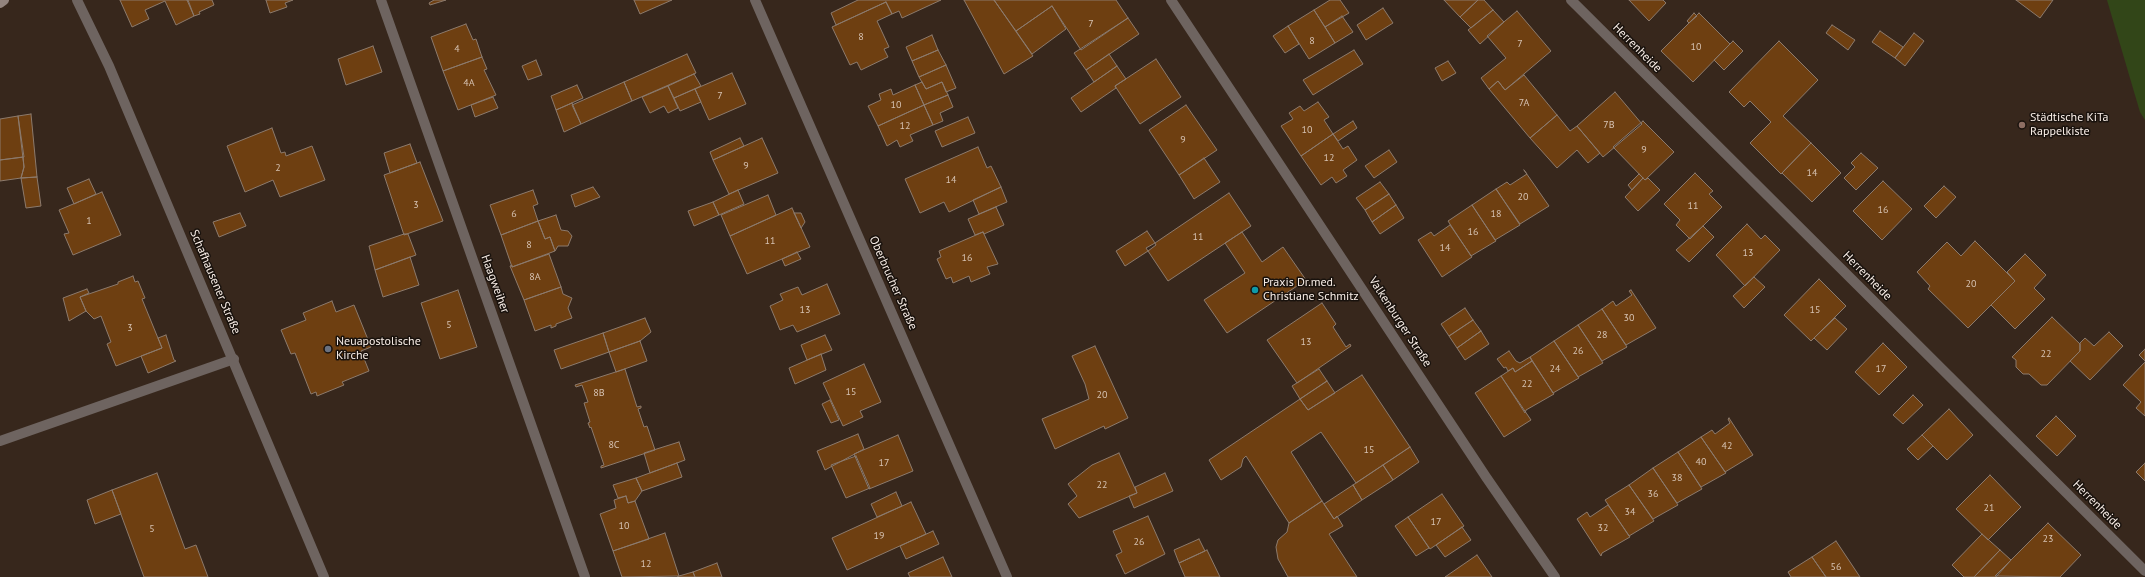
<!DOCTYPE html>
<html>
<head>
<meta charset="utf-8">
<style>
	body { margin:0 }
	canvas { display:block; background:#37271c }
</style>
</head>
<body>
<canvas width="2145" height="577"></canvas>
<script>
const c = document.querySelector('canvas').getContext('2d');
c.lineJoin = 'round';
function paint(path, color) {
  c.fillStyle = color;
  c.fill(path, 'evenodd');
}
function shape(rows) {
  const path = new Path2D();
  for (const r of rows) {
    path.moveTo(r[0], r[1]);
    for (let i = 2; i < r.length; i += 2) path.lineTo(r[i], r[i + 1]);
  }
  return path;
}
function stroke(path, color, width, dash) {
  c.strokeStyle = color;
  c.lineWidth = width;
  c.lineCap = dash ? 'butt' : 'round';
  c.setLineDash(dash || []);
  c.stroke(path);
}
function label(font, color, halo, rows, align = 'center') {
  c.font = font + ' "PT Sans",sans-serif';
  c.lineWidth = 3;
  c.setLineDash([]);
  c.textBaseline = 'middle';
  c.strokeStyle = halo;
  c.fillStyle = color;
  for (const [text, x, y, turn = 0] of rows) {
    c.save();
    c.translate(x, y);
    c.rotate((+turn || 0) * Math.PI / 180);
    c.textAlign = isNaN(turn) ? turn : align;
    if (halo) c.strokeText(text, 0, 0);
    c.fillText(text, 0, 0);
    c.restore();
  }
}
const green = shape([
	[2107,0,2145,0,2145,120,2140,112]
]);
const building = shape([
	[120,0,188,0,194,16,176,25,165,1,145,10,149,19,132,27,120,0],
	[187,0,212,0,214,5,199,12,200,14,194,16,187,0],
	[266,0,293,0,285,3,287,7,270,13,266,0],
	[434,0,446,0,430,5,429,3,434,0],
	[634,0,672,0,640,14,634,0],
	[858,0,941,0,902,18,899,11,892,14,886,2,836,25,831,13,858,0],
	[964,0,994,0,1033,56,1004,74,964,0],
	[994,0,1116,0,1128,18,1081,50,1052,6,1016,31,994,0],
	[1330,0,1340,0,1349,13,1325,27,1314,10,1330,0],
	[1444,0,1478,0,1460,17,1444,0],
	[1478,0,1484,0,1493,10,1471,28,1460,17,1478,0],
	[1629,0,1663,0,1666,3,1649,21,1629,0],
	[2016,0,2053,0,2040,18,2016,0],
	[886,2,892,14,877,21,889,47,884,49,888,57,861,70,857,62,850,65,832,27,886,2],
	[1052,6,1066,29,1032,54,1016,31,1052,6],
	[1383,8,1393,23,1366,40,1357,25,1383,8],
	[1314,10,1335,43,1309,59,1288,26,1314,10],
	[1493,10,1504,22,1480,44,1468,30,1493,10],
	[1517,11,1551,51,1505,90,1498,81,1489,89,1481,78,1506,58,1487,36,1517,11],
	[1694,13,1697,16,1689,23,1687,21,1694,13],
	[1699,13,1730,44,1693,82,1661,51,1699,13],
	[1342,16,1353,32,1335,43,1325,27,1342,16],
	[1128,18,1139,34,1086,70,1074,53,1128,18],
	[466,24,473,40,476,39,482,57,443,71,431,37,466,24],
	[1832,25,1855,40,1848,50,1826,33,1832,25],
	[1288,26,1299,44,1285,53,1273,36,1288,26],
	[1880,31,1903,47,1895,58,1872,42,1880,31],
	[1914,33,1924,41,1905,66,1895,58,1914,33],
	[932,35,938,50,912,61,906,47,932,35],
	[1733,41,1743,51,1724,70,1714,60,1733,41],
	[1779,41,1818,80,1783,116,1811,143,1781,174,1750,143,1771,122,1750,101,1744,107,1729,92,1779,41],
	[373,46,382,72,346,85,338,59,373,46],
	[938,50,946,65,919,77,912,61,938,50],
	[1354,50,1363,64,1313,95,1303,80,1354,50],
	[687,54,696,73,632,101,624,82,687,54],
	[1109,54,1117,66,1094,82,1086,70,1109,54],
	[482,57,487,69,484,70,496,95,458,110,443,71,482,57],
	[1156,59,1181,97,1140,124,1115,86,1156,59],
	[536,60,542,75,528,80,522,66,536,60],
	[1448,61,1456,73,1442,81,1435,68,1448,61],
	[946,65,956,88,946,92,942,82,926,89,919,77,946,65],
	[1117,66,1126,79,1115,86,1116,88,1081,112,1071,98,1117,66],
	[732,73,746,104,709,120,695,89,732,73],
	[694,74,701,86,674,98,668,86,694,74],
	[1524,75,1557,115,1530,138,1489,89,1498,81,1505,90,1524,75],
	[624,82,632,101,581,124,572,105,624,82],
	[922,82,926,89,942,82,948,95,924,105,915,85,922,82],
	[577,85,583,98,556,110,551,96,577,85],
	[915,85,924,105,878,126,868,106,881,100,879,94,891,89,893,95,915,85],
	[668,86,678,108,668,113,664,106,650,113,642,97,668,86],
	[695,89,701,102,680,111,674,98,695,89],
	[1615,92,1642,124,1603,157,1577,126,1615,92],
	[948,95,953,107,940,113,943,121,933,125,924,105,948,95],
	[493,97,498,108,475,117,471,105,493,97],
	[1318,102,1329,117,1324,120,1333,134,1301,156,1281,126,1293,119,1289,113,1300,106,1304,111,1318,102],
	[572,103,581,124,564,132,556,110,572,103],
	[924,105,933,125,910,135,913,141,900,147,897,140,887,146,878,126,924,105],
	[1186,105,1217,150,1179,175,1149,130,1186,105],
	[31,114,37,177,21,178,24,167,18,116,31,114],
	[1557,115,1570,131,1577,126,1600,153,1588,163,1577,150,1557,168,1530,138,1557,115],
	[18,116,24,157,0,160,0,119,18,116],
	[968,117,975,133,942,147,935,131,968,117],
	[1353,121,1357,128,1338,141,1333,134,1353,121],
	[1643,121,1674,152,1645,180,1613,147,1643,121],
	[272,128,281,153,285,152,286,156,312,146,325,180,280,197,273,180,245,192,227,146,272,128],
	[1333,134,1343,149,1348,146,1357,160,1343,170,1347,176,1336,183,1332,177,1321,185,1301,156,1333,134],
	[740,138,744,146,713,160,710,152,740,138],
	[762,138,778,173,729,194,713,160,762,138],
	[1811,143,1841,173,1812,202,1782,173,1811,143],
	[410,144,417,163,390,173,384,153,410,144],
	[978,147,987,168,991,166,1001,187,949,212,944,202,920,213,905,179,978,147],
	[1389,150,1397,162,1374,178,1365,166,1389,150],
	[1861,153,1878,168,1856,190,1844,178,1855,167,1851,163,1861,153],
	[23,157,24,167,21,178,0,181,0,160,23,157],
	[1204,158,1220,182,1194,199,1179,175,1204,158],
	[420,162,443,221,404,235,384,175,420,162],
	[1524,170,1549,206,1520,224,1496,189,1507,182,1510,185,1527,174,1524,170],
	[1695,173,1713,191,1709,194,1722,207,1690,239,1676,225,1680,220,1664,204,1695,173],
	[1639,174,1643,178,1632,190,1628,185,1639,174],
	[37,177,41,206,26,208,21,178,37,177],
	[1643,178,1645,180,1648,178,1660,190,1638,211,1625,197,1643,178],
	[89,179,96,194,74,204,67,188,89,179],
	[1883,181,1912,209,1882,240,1853,211,1883,181],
	[1380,182,1389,194,1365,210,1356,198,1380,182],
	[1944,186,1956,197,1936,218,1924,206,1944,186],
	[593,187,600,197,575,207,571,195,593,187],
	[1001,187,1007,202,979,214,973,200,1001,187],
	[1496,189,1520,225,1495,240,1472,205,1496,189],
	[533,190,538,204,533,206,538,221,501,235,490,205,533,190],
	[738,190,744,204,719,215,713,202,738,190],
	[102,192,121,235,73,255,64,234,69,233,59,210,102,192],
	[1229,193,1251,226,1168,281,1148,251,1156,245,1155,243,1229,193],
	[1389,194,1396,205,1372,222,1365,210,1389,194],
	[768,195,776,215,730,236,721,215,768,195],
	[713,202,719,215,694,226,688,211,713,202],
	[1396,205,1404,218,1380,234,1372,222,1396,205],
	[1472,205,1496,241,1471,256,1448,221,1472,205],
	[996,207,1004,225,984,234,983,232,975,235,968,219,996,207],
	[792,208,810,247,747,274,730,236,792,208],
	[240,213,246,226,219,237,213,222,240,213],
	[794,213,801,213,805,222,801,228,794,213],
	[556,215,561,230,568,231,572,236,568,246,558,246,555,251,550,237,545,239,538,221,556,215],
	[538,221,545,239,550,237,555,251,512,267,501,235,538,221],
	[1747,224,1761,239,1765,235,1780,250,1745,286,1716,255,1747,224],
	[1450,225,1472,257,1442,277,1418,240,1431,232,1434,236,1450,225],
	[1703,226,1714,237,1689,262,1676,250,1703,226],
	[1147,231,1155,243,1146,248,1148,251,1125,266,1116,251,1147,231],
	[983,232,998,264,987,267,990,274,971,282,969,276,953,283,951,277,946,279,937,259,941,257,939,251,983,232],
	[1242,232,1262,262,1283,247,1306,280,1227,333,1204,300,1245,273,1225,243,1242,232],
	[404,234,408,234,416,255,375,270,369,246,404,234],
	[1975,241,2015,281,1968,328,1928,289,1930,286,1917,272,1947,242,1961,256,1975,241],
	[797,252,801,259,785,266,782,259,797,252],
	[549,254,561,287,524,300,510,266,512,265,512,267,549,254],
	[2025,254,2046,275,2034,288,2045,299,2015,329,1991,305,2015,281,2007,272,2025,254],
	[410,257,419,285,383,297,375,270,410,257],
	[133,276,135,282,138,281,145,298,142,299,162,348,116,366,107,344,111,342,101,316,94,319,86,311,80,297,118,284,118,282,133,276],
	[1754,277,1765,287,1744,308,1733,296,1754,277],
	[1819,279,1846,306,1811,341,1784,315,1819,279],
	[827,284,840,314,797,332,793,325,780,330,770,306,783,300,780,294,798,287,802,295,827,284],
	[561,287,563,294,572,298,568,308,572,318,556,324,556,326,551,328,551,325,535,331,524,300,561,287],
	[87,289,89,293,80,297,86,311,69,321,63,298,87,289],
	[458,290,477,347,440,359,421,303,458,290],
	[1631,290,1656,328,1626,345,1602,309,1613,301,1616,306,1632,295,1629,291,1631,290],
	[332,301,336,312,354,305,371,347,361,351,369,371,342,382,344,385,317,396,316,392,311,394,295,353,291,354,281,330,306,320,303,313,332,301],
	[1322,303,1336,324,1333,327,1346,347,1350,344,1351,346,1297,383,1267,340,1322,303],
	[1465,308,1473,320,1449,336,1441,324,1465,308],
	[1602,309,1627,347,1602,361,1578,325,1602,309],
	[2052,317,2080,344,2080,351,2047,385,2041,385,2029,374,2023,374,2016,367,2016,360,2012,357,2052,317],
	[645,318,651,332,640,341,609,352,603,333,645,318],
	[1835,318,1847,329,1827,350,1814,338,1835,318],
	[1473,320,1481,331,1457,348,1449,336,1473,320],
	[1578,325,1603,363,1578,377,1554,341,1578,325],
	[1481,331,1489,344,1465,360,1457,348,1481,331],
	[2109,332,2123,346,2090,380,2070,361,2080,351,2080,343,2085,338,2094,346,2109,332],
	[603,333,609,352,561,369,554,350,603,333],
	[166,335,174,360,176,361,148,373,141,356,162,348,158,338,166,335],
	[825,335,832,350,807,360,801,345,825,335],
	[640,341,647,361,616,372,609,352,640,341],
	[1554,341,1579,378,1553,393,1530,357,1554,341],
	[1883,343,1907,367,1879,395,1855,372,1883,343],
	[1095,346,1128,418,1105,429,1104,426,1055,449,1042,419,1089,399,1085,384,1072,356,1095,346],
	[2145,349,2145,361,2139,355,2145,349],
	[1509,351,1516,361,1520,363,1530,357,1532,361,1515,372,1513,368,1508,371,1506,367,1504,368,1497,359,1509,351],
	[821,354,826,370,795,384,789,368,821,354],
	[1532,361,1554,394,1526,410,1525,413,1501,376,1513,368,1515,372,1532,361],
	[2145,362,2145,416,2136,408,2141,402,2123,385,2145,362],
	[864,364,881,402,860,411,863,417,843,426,823,383,864,364],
	[625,369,637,407,641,406,641,408,638,409,644,427,647,426,655,450,601,468,601,466,604,465,591,427,590,428,588,423,590,422,584,403,588,402,582,385,576,387,575,385,625,369],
	[1319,369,1327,381,1300,399,1292,386,1319,369],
	[1362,375,1410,447,1356,483,1321,432,1291,452,1322,501,1289,523,1246,456,1243,459,1241,467,1221,480,1209,460,1300,399,1308,410,1362,375],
	[1501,376,1531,420,1504,437,1475,393,1501,376],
	[1327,381,1335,393,1308,410,1300,399,1327,381],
	[1913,395,1923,405,1903,424,1893,415,1913,395],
	[830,400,839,420,831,423,822,404,830,400],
	[1949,409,1973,435,1947,460,1922,435,1949,409],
	[2056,416,2076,436,2057,456,2036,436,2056,416],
	[1729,418,1753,455,1725,472,1701,437,1712,430,1715,434,1730,423,1728,419,1729,418],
	[858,434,864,449,825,470,817,451,858,434],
	[898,435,913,471,869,489,854,454,898,435],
	[1922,435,1933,446,1918,460,1907,449,1922,435],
	[1701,437,1726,473,1701,487,1678,452,1701,437],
	[679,442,685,460,650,473,644,453,679,442],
	[1410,447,1419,462,1393,480,1383,465,1410,447],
	[1678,452,1702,489,1677,503,1653,468,1678,452],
	[1119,453,1137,493,1079,518,1068,504,1077,496,1068,484,1092,465,1119,453],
	[856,456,870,488,846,498,831,465,856,456],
	[677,463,682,477,642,491,636,478,677,463],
	[2145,463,2145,481,2136,472,2145,463],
	[1383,465,1393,480,1362,500,1353,485,1383,465],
	[1653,468,1678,505,1653,519,1629,485,1653,468],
	[157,473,185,549,196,545,208,577,144,577,112,490,157,473],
	[1165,473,1173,491,1134,508,1129,496,1137,493,1135,487,1165,473],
	[1990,475,2021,507,1988,540,1956,509,1990,475],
	[636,478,642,491,635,501,628,503,626,496,618,498,613,485,636,478],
	[1353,485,1362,500,1334,519,1324,504,1353,485],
	[1629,485,1654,521,1629,536,1605,500,1629,485],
	[112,490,121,514,95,524,87,500,112,490],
	[896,492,902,506,877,517,871,504,896,492],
	[1442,494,1464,526,1430,549,1408,517,1442,494],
	[626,496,628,503,635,501,649,539,613,551,600,514,616,508,614,500,626,496],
	[1322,501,1334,519,1337,516,1343,526,1329,534,1357,577,1288,577,1278,559,1276,547,1278,540,1287,532,1289,523,1322,501],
	[911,502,926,534,847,570,832,538,911,502],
	[1608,505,1630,537,1602,553,1601,556,1577,519,1587,512,1590,517,1608,505],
	[1148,516,1165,554,1125,574,1116,555,1122,552,1113,531,1148,516],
	[1408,517,1429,548,1416,556,1395,526,1408,517],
	[2048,523,2081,555,2060,577,1995,576,2048,523],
	[1462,527,1471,540,1445,557,1436,545,1462,527],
	[933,531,939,544,906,559,900,546,933,531],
	[665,533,679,576,622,577,613,551,665,533],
	[1982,534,2000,550,1974,577,1964,577,1952,565,1982,534],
	[1199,539,1205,551,1179,563,1174,550,1199,539],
	[1836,541,1860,577,1826,577,1812,557,1836,541],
	[1207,550,1220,577,1185,577,1179,563,1207,550],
	[2000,550,2011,560,1996,577,1974,577,2000,550],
	[1477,555,1492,577,1445,577,1477,555],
	[943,557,952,577,910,577,908,573,943,557],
	[1812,557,1826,577,1791,577,1788,572,1812,557],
	[717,563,722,577,695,577,693,572,717,563],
	[693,572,695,577,677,577,679,576,693,572]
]);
const lane = shape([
	[0,441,234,359]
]);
const street = shape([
	[77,0,109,66,324,577],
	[381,0,585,577],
	[755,0,1007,577],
	[1171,0,1486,477,1555,577],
	[1571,0,2145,571]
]);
const secondary = shape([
	[0,3,4,0]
]);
const markers = [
	[2022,125,4,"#8d6e63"],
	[1255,290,4,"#0f9aa8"],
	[328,349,4,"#6b7280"]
];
const numberNames = [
	["7",1091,24],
	["8",861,37],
	["8",1312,41],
	["7",1520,44],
	["10",1696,47],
	["4",457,49],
	["4A",469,83],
	["7",720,96],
	["7A",1524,103],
	["10",896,105],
	["7B",1609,125],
	["12",905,126],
	["10",1307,130],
	["9",1183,140],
	["9",1644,150],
	["12",1329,158],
	["9",746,166],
	["2",278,168],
	["14",1812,173],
	["14",951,180],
	["20",1523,197],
	["3",416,205],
	["11",1693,206],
	["16",1883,210],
	["6",514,214],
	["18",1496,214],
	["1",89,221],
	["16",1473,232],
	["11",1198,237],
	["11",770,241],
	["8",529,245],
	["14",1445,248],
	["13",1748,253],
	["16",967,258],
	["8A",535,277],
	["20",1971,284],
	["13",805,310],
	["15",1815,310],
	["30",1629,318],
	["5",449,325],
	["3",130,328],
	["28",1602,335],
	["13",1306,342],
	["26",1578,351],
	["22",2046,354],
	["24",1555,369],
	["17",1881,369],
	["22",1527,384],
	["15",851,392],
	["8B",599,393],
	["20",1102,395],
	["8C",614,445],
	["42",1727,446],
	["15",1369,450],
	["40",1701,462],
	["17",884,463],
	["38",1677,478],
	["22",1102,485],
	["36",1653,494],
	["21",1989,508],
	["34",1630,512],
	["17",1436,522],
	["10",624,526],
	["32",1603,528],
	["5",152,529],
	["19",879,536],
	["23",2048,539],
	["26",1139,542],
	["12",646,564],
	["56",1836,567]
];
const streetNames = [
	["Herrenheide",1637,48,45],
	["Herrenheide",1867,276,45],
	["Schafhausener Straße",215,282,67],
	["Oberbrucher Straße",893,283,66],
	["Haagweiher",495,284,70],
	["Valkenburger Straße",1400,322,57],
	["Herrenheide",2097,505,45]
];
const poiNames = [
	["Städtische KiTa",2030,118],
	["Rappelkiste",2030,132],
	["Praxis Dr.med.",1263,283],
	["Christiane Schmitz",1263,297],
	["Neuapostolische",336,342],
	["Kirche",336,356]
];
paint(green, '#324618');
paint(building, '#6e3f11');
stroke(building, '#8c7a6c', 1);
stroke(lane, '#6e6460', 10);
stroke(street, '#6e6460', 10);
stroke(secondary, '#93847e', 10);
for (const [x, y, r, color] of markers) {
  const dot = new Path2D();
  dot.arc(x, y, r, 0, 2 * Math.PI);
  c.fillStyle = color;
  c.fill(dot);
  stroke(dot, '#19120d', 1.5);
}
label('10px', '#d6c2b2', null, numberNames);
label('12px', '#f9eee7', '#19120d', streetNames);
label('12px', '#f9eee7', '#19120d', poiNames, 'left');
</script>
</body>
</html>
